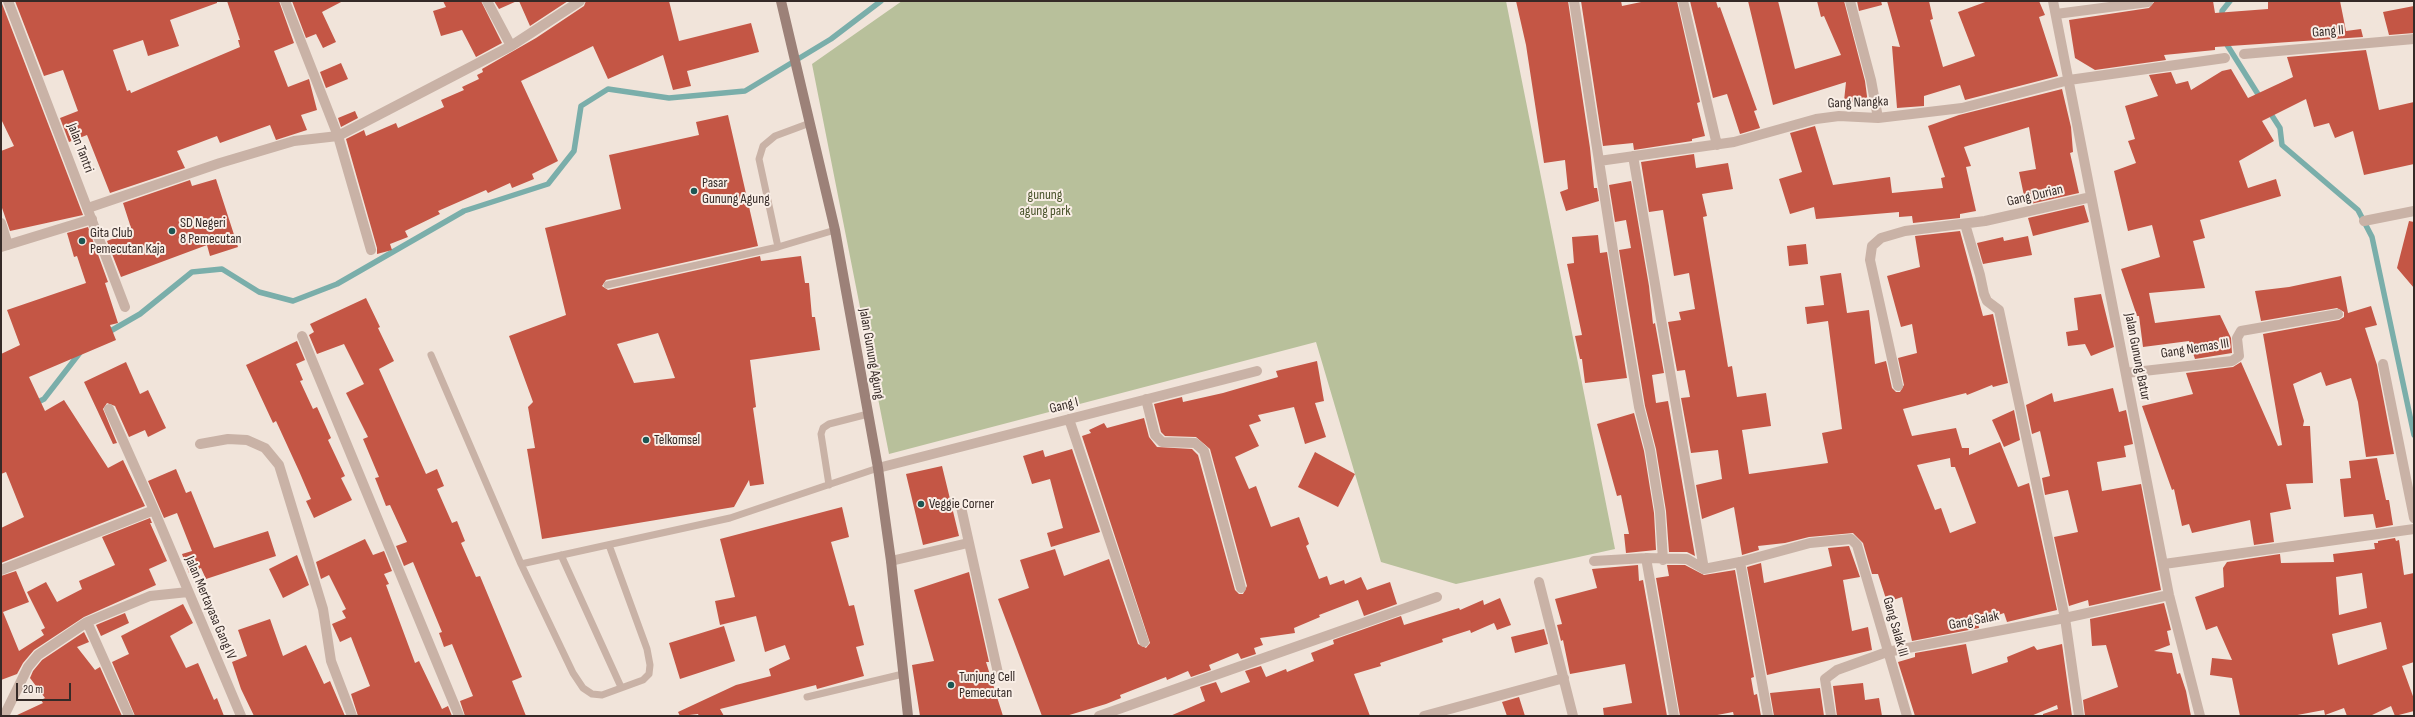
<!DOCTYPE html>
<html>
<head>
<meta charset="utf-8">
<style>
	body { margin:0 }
	#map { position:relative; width:2415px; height:717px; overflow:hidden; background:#f1e4da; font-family:"Sofia Sans Condensed",sans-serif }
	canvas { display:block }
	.frame { position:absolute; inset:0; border:2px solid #352a27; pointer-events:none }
	.scale { position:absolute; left:16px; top:683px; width:55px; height:18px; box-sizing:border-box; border:2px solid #352a27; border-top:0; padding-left:5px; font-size:12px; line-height:14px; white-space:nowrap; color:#352a27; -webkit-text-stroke:3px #f9eee6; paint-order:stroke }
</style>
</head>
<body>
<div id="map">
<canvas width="2415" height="717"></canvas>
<div class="frame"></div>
<div class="scale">20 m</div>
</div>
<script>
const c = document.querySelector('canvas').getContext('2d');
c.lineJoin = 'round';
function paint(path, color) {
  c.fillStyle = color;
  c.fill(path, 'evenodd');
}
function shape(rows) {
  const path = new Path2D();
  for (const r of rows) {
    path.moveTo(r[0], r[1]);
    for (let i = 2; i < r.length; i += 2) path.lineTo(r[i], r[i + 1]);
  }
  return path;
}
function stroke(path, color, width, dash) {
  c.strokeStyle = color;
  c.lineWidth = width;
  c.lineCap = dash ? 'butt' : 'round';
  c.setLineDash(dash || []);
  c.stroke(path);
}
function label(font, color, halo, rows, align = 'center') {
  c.font = font + ' "Sofia Sans Condensed",sans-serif';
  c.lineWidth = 4;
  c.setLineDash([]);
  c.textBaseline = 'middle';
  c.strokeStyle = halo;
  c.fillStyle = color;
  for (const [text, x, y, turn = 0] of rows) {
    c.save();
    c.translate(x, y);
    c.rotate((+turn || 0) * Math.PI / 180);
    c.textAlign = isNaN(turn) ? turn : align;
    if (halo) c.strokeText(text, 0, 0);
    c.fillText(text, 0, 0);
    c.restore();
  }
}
const green = shape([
	[902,1,1506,1,1615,549,1456,584,1381,562,1316,342,889,454,812,64]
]);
const stream = shape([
	[2222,20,2222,11,2230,1],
	[2224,40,2261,99],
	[2269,111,2280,128,2282,145,2358,210,2372,237,2414,435],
	[107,333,140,314,192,272,222,269,259,292,293,301,337,284,464,211,548,184,574,151,581,106,608,89,669,98,745,91,831,39,881,1],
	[34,404,44,399,82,350]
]);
const building = shape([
	[1,1,83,215,10,231,1,205,1,151,14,146,1,119],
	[15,1,217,1,217,3,170,20,179,46,148,56,143,40,113,50,127,91,130,90,131,93,240,47,238,40,240,40,227,1,279,1,294,43,274,51,288,87,309,79,317,110,301,115,307,130,276,140,270,125,220,143,217,136,177,151,185,168,110,193,87,135,69,142,60,118,78,111,63,70,44,76],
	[292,1,343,1,322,12,336,42,323,48,316,34,306,38],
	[443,1,481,1,502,43,476,57,462,30,441,36,433,11,446,7],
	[494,1,517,1,499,9],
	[519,1,568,1,530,26],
	[586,1,669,1,679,41,751,23,759,52,687,71,691,86,673,90,663,55,608,79,593,46,521,81,558,161,532,174,534,179,512,188,510,183,488,193,486,190,438,211,440,214,405,231,408,237,390,244,392,250,377,254,377,248,346,139,364,130,366,136,396,123,398,128,444,107,441,100,464,90,462,87,479,79,477,75,483,72,482,69,536,38,584,6],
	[1516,1,1568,1,1590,148,1594,188,1597,188,1599,201,1566,211,1560,192,1568,189,1565,160,1544,163,1526,45],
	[1581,1,1621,1,1622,6,1646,1,1677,1,1700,102,1697,103,1705,136,1692,139,1692,141,1634,150,1633,143,1603,146],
	[1690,1,1716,1,1718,8,1720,7,1757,110,1754,111,1760,128,1740,134,1727,94,1713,98],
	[1748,1,1778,1,1795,69,1841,55,1824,16,1821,17,1817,1,1844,1,1865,81,1868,104,1844,101,1846,82,1773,105],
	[1857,1,1881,1,1882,5,1859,11],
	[1887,1,1929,1,1933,19,1930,20,1943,67,1975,56,1958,12,1988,1,2039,1,2045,15,2039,17,2058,76,1965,100,1960,85,1924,96,1924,106,1897,108,1892,46,1900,47],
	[2155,1,2213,1,2215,13,2268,9,2268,1,2340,1,2346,31,2361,29,2363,37,2215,47,2215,50,2164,55,2166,60,2095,70,2075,58,2069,20,2149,8],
	[2414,6,2414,33,2389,35,2383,12],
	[2366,50,2379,110,2414,102,2414,164,2364,175,2353,131,2335,138,2329,123,2314,127,2306,99,2262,121,2274,141,2239,161,2248,188,2276,179,2281,196,2200,220,2205,238,2193,241,2205,288,2149,293,2155,323,2220,315,2231,338,2232,353,2195,359,2189,341,2143,347,2139,316,2137,316,2121,269,2160,257,2152,225,2128,231,2114,171,2136,163,2128,141,2135,139,2125,106,2158,96,2149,75,2171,72,2176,84,2188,81,2191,90,2222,71,2231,69,2248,98,2293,77,2287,57],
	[341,63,348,79,326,88,320,72],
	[2062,89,2071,127,2073,152,2070,153,2079,193,2026,205,2019,172,2036,169,2029,127,1964,147,1971,166,1966,167,1976,211,1960,214,1960,218,1913,223,1912,216,1899,217,1899,212,1816,219,1814,207,1790,214,1779,179,1802,172,1790,133,1815,126,1833,185,1890,177,1892,193,1943,188,1941,178,1945,177,1928,126,1959,115],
	[355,111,358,118,341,127,338,118],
	[728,115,758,246,606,280,602,286,608,290,760,256,761,261,801,256,805,283,809,283,812,317,815,317,820,350,750,360,756,407,753,408,764,484,750,486,749,480,734,507,542,539,527,449,535,448,528,407,533,402,509,336,566,315,545,228,621,209,609,155,699,135,696,122],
	[658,333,675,378,634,383,617,344],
	[1694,154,1696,168,1728,163,1733,189,1702,194,1707,216,1703,217,1728,367,1732,366,1737,397,1766,393,1771,426,1742,430,1749,474,1828,463,1822,433,1842,429,1828,321,1807,324,1805,307,1824,305,1820,276,1841,273,1847,313,1869,310,1875,364,1886,361,1892,388,1896,392,1900,392,1904,385,1898,358,1917,353,1912,324,1901,327,1887,276,1920,267,1915,236,1960,231,1983,316,1993,314,2008,383,1993,387,1992,385,1967,395,1966,393,1903,409,1912,436,1956,428,1962,448,1969,448,1969,455,2000,442,2018,487,2029,483,2057,610,2007,622,2004,613,1978,622,1979,628,1912,641,1902,597,1887,602,1878,574,1872,574,1863,543,1853,533,1809,537,1785,543,1758,546,1759,550,1742,555,1734,507,1702,519,1696,485,1722,479,1718,450,1691,453,1681,398,1690,397,1685,370,1677,371,1668,322,1681,320,1679,312,1695,309,1689,273,1674,276,1663,210,1649,212,1641,162],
	[1950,458,1951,467,1955,467,1976,523,1950,533,1941,508,1935,510,1917,465],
	[216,179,238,247,210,256,207,245,121,277,107,241,132,231,123,203,190,180,192,186],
	[1631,181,1649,286,1653,324,1655,323,1664,373,1652,375,1656,403,1668,401,1695,556,1687,552,1669,552,1666,511,1656,449,1645,406,1619,250,1631,248,1626,220,1615,222,1609,185],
	[2084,205,2089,222,2033,236,2028,218],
	[2409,221,2414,222,2414,288,2397,268],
	[88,227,108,282,105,283,118,323,110,325,116,340,29,377,45,411,64,400,108,468,123,460,145,506,1,563,1,528,24,517,6,472,1,474,1,354,20,345,7,310,86,283,77,256,74,257,67,233],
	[1598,235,1600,253,1607,252,1627,378,1585,383,1582,359,1580,359,1575,336,1582,335,1567,264,1574,263,1572,237],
	[2028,236,2032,255,1983,264,1977,243,2003,237,2004,241],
	[1806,244,1808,264,1789,266,1787,246],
	[2341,276,2348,313,2371,306,2377,325,2365,328,2377,365,2394,454,2366,457,2358,402,2351,378,2326,386,2321,372,2293,384,2304,421,2303,426,2310,426,2313,483,2286,484,2291,509,2270,513,2274,542,2254,545,2250,520,2192,533,2189,524,2182,526,2174,489,2172,490,2142,406,2193,394,2186,373,2233,367,2241,362,2278,446,2282,445,2263,334,2339,320,2344,317,2344,312,2337,308,2261,321,2255,291,2289,287],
	[2101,294,2114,347,2091,356,2085,344,2068,346,2066,332,2078,330,2074,298],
	[366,298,380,327,378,328,394,361,379,369,426,474,437,469,444,486,437,489,452,523,457,521,465,541,461,543,476,577,480,576,522,677,512,681,526,716,465,716,460,701,473,696,452,644,444,647,439,633,442,632,413,562,404,566,396,546,407,542,390,505,386,506,375,478,379,477,363,439,368,437,346,393,364,384,344,344,317,354,309,335,314,332,310,324],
	[297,341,305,360,296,364,303,380,300,381,313,409,317,407,331,438,328,440,345,476,341,478,352,500,314,518,306,501,311,499,299,471,276,421,273,423,246,365],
	[1317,361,1324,401,1315,403,1326,437,1305,444,1294,407,1258,415,1261,421,1249,425,1259,446,1235,457,1249,489,1256,486,1271,527,1299,517,1309,544,1306,546,1319,579,1327,576,1330,585,1344,580,1345,584,1361,577,1367,590,1390,582,1397,604,1364,616,1358,600,1319,615,1320,617,1294,628,1295,633,1260,638,1263,645,1254,648,1256,654,1241,659,1238,653,1209,665,1211,670,1191,677,1188,671,1167,680,1166,677,1120,695,1121,698,1106,704,1066,716,1042,716,998,599,1029,588,1020,560,1055,549,1064,576,1109,559,1138,644,1146,648,1150,643,1082,436,1091,433,1089,430,1104,423,1107,428,1144,418,1149,437,1157,447,1192,449,1198,455,1235,590,1239,594,1243,594,1247,586,1210,449,1196,437,1165,436,1161,432,1154,404,1182,397,1183,402,1223,393,1278,377,1276,371],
	[126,362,140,394,148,390,166,428,148,437,145,430,129,437,115,406,107,403,103,409,117,443,113,444,84,382],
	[2113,388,2119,412,2126,410,2133,444,2124,446,2126,457,2097,462,2102,491,2141,484,2161,590,2089,606,2088,600,2069,606,2054,537,2078,532,2068,490,2045,495,2042,478,2050,476,2040,431,2032,434,2026,405,2052,393,2054,402],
	[2014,410,2020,440,2004,447,1992,420],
	[1634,413,1644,451,1654,513,1656,550,1626,553,1624,534,1629,534,1621,495,1617,496,1597,424],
	[1072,449,1100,532,1051,547,1047,533,1063,528,1050,479,1032,484,1023,456,1043,450,1045,457],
	[1315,452,1355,474,1338,507,1298,487],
	[2377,458,2386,500,2389,500,2393,525,2376,528,2373,514,2344,517,2340,479,2351,478,2349,461],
	[942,466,959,536,923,545,906,474],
	[176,469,186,493,191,491,214,548,268,531,276,556,206,579,201,568,189,573,182,554,192,551,177,513,164,518,148,481],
	[842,507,849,537,831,542,849,606,854,605,864,645,856,647,864,676,817,689,816,685,720,709,724,716,699,716,698,714,680,716,678,712,736,685,771,676,769,669,790,659,785,645,765,652,756,616,720,625,715,601,735,597,720,539],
	[150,518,152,523,150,523,167,561,149,569,156,585,84,617,34,650,23,663,17,674,1,680,1,576,16,571,29,602,3,612,19,651,44,635,41,630,45,628,27,592,46,582,57,602,82,589,79,581,115,565,102,537],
	[2395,538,2396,541,2399,540,2404,575,2414,573,2414,662,2402,666,2414,699,2414,711,2395,716,2391,706,2370,716,2347,716,2344,708,2325,715,2324,710,2292,716,2240,716,2232,678,2210,675,2212,658,2232,660,2217,626,2206,630,2195,597,2224,587,2223,568,2227,562,2280,554,2281,563,2334,562,2333,554,2375,549,2374,543,2378,543,2378,541],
	[2362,573,2367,608,2339,615,2336,577],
	[2381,622,2387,649,2338,665,2332,634],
	[365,539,373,555,384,551,392,571,384,574,389,584,386,585,415,663,419,661,442,709,448,706,452,716,358,716,351,694,370,686,351,637,340,642,332,624,346,618,342,611,346,609,329,575,321,579,316,562],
	[1849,546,1860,577,1843,580,1852,631,1868,627,1872,650,1767,675,1747,567,1761,563,1764,583,1832,566,1828,548],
	[297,555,309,585,283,598,269,569],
	[1638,565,1639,581,1643,580,1667,716,1604,716,1603,708,1632,703,1625,664,1570,674,1563,640,1561,641,1557,625,1562,624,1555,599,1597,588,1592,569],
	[1667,565,1685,565,1704,575,1735,570,1754,677,1751,678,1754,695,1757,694,1761,716,1734,716,1733,712,1712,716,1680,716,1656,578,1669,576],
	[969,572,989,662,986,662,1003,716,920,716,912,665,934,661,914,590],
	[1500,598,1511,625,1497,630,1494,623,1471,633,1470,630,1442,639,1443,642,1380,663,1381,666,1354,674,1370,716,1170,716,1205,701,1200,687,1216,682,1221,693,1250,682,1245,671,1261,666,1266,677,1286,669,1287,672,1314,661,1311,653,1334,644,1333,640,1401,616,1404,625,1459,608,1460,610,1483,600,1484,605],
	[2164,603,2171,630,2167,631,2170,645,2154,651,2172,653,2177,674,2180,673,2186,691,2191,716,2085,716,2083,700,2118,687,2106,645,2092,646,2090,619],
	[183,604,193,623,170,636,186,668,198,663,214,700,217,698,224,716,135,716,112,662,129,654,121,636],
	[125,613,129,623,101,636,96,625],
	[270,619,283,656,306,645,324,684,330,681,345,716,254,716,241,689,232,662,247,656,238,630],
	[724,626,735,661,680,679,669,643],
	[1544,629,1548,644,1515,653,1511,637],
	[84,632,89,642,77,647,95,670,100,667,122,716,15,716,43,703,41,700,45,698,30,678,33,671,42,660],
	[1966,644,1972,674,2008,662,2007,657,2034,646,2037,650,2062,644,2072,716,2043,716,2043,714,2058,709,2057,705,2031,716,1915,716,1898,662,1915,657,1915,653],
	[1863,683,1865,700,1879,698,1882,716,1837,716,1833,686],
	[1820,688,1824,716,1774,716,1770,693],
	[1519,697,1525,716,1507,716,1502,702]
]);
const service = shape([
	[778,247,759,159,763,146,775,136,810,123],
	[607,285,778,247,835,230],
	[431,355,521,564,730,518,878,468],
	[829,485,821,434,823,428,829,424,868,414],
	[561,555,621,687],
	[521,564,573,673,583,688,592,694,602,695,643,680,649,674,650,665,647,649,609,545],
	[807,697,903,674]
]);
const minor = shape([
	[8,1,125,307],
	[487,1,511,46],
	[1574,1,1622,308,1639,407,1650,450,1660,512,1663,560],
	[1683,1,1717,145],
	[1850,1,1871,80,1878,118],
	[2053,1,2169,595,2200,716],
	[2056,14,2148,2],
	[2244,54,2414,39],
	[1633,156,1704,569],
	[1599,161,1734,142,1816,119,1839,116,1878,118,1962,108,2069,80,2225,58],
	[88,208,220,163,294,141,338,136,285,1],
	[2364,221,2414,211],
	[1,223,8,245],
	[1965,224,1980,275,1984,294,1987,301,1999,310,2065,618,2079,716],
	[1,247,92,219],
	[371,250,338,136,511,46,580,1],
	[302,336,459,716],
	[2383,364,2414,518],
	[2126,373,2232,361,2239,356,2237,338,2241,331,2338,314],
	[1898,386,1870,260,1872,246,1881,238,1905,231,1985,221,2091,197],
	[1146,399,1155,435,1162,442,1195,443,1204,451,1241,588],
	[109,409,154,510,241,716],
	[1069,419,1144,642],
	[200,444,228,439,247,440,265,448,279,465,323,609,331,661,352,716],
	[878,468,1257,371],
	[961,507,998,673],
	[891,561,968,543],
	[1594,561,1646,558],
	[1740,562,1768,716],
	[2164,564,2414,529],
	[1704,569,1740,562,1810,543,1851,539,1857,545,1907,716],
	[1,570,154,510],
	[1539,582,1573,716],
	[87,622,129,716],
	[4,716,28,667,38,655,87,622,150,596,188,592],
	[1099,716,1437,597],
	[1424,716,1564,678],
	[1674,716,1646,558,1687,559,1704,569],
	[1831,716,1825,679,1837,670,1887,652,2065,618,2169,595]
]);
const secondary = shape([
	[781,1,835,230,878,468,891,561,908,716]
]);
const markers = [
	[694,191,4,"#1d5653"],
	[172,231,4,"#1d5653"],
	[82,241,4,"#1d5653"],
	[646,440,4,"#1d5653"],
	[921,504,4,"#1d5653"],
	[951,685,4,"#1d5653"]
];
const streetNames = [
	["Gang II",2328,32,-5],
	["Gang Nangka",1858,103,-2],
	["Jalan Tantri",80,148,69],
	["Gang Durian",2035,196,-13],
	["Gang Nemas III",2195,349,-9],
	["Jalan Gunung Agung",871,354,80],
	["Jalan Gunung Batur",2137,357,79],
	["Gang I",1064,406,-14],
	["Jalan Mertayasa Gang IV",210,608,67],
	["Gang Salak",1974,621,-11],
	["Gang Salak III",1895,627,74]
];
const poiNames = [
	["Pasar",702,183],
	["Gunung Agung",702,199],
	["SD Negeri",180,223],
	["8 Pemecutan",180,239],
	["Gita Club",90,233],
	["Pemecutan Kaja",90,249],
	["Telkomsel",654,440],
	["Veggie Corner",929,504],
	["Tunjung Cell",959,677],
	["Pemecutan",959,693]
];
const parkNames = [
	["gunung",1045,195],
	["agung park",1045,211]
];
paint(green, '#b8c09b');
stroke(stream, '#7aaeaa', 5.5);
paint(building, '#c45645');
stroke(service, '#c9b2a6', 7);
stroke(minor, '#c9b2a6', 10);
stroke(secondary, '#9c8178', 10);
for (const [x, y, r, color] of markers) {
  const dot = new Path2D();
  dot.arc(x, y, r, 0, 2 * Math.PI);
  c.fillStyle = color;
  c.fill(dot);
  stroke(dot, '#f9eee6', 1.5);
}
label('14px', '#352a27', '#f9eee6', streetNames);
label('14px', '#352a27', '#f9eee6', poiNames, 'left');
label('14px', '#49532b', '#f9eee6', parkNames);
</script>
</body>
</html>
